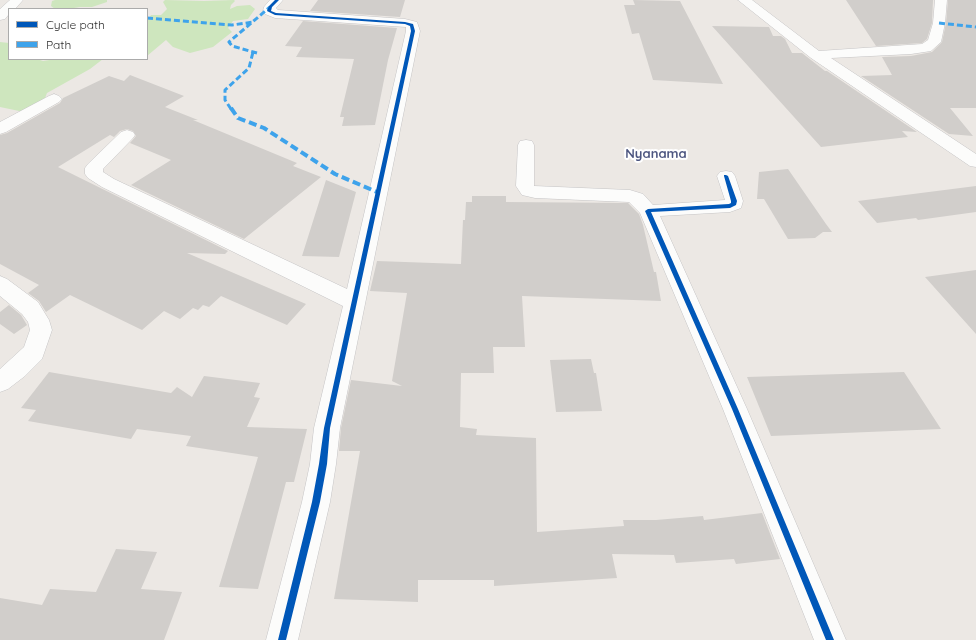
<!DOCTYPE html>
<html>
<head>
<meta charset="utf-8">
<style>
	body { margin:0 }
	#map { position:relative; width:976px; height:640px; overflow:hidden; background:#ece8e4; font-family:Quicksand,sans-serif }
	canvas { display:block }
	.legend { position:absolute; left:8px; top:8px; width:140px; height:52px; box-sizing:border-box; background:#fff; border:1px solid #ababab; margin:0; padding:5px 7px; list-style:none; font-size:12px; color:#2e2e2e }
	.legend li { display:flex; align-items:center; gap:8px; height:20px }
	.legend b { width:20px; border:1px solid #ababab }
</style>
</head>
<body>
<div id="map">
<canvas width="976" height="640"></canvas>
<ul class="legend">
<li><b style="height:5px;background:#0057b8"></b>Cycle path</li>
<li><b style="height:5px;background:#3ea3eb"></b>Path</li>
</ul>
</div>
<script>
const c = document.querySelector('canvas').getContext('2d');
c.lineJoin = 'round';
function paint(path, color) {
  c.fillStyle = color;
  c.fill(path, 'evenodd');
}
function shape(rows) {
  const path = new Path2D();
  for (const r of rows) {
    path.moveTo(r[0], r[1]);
    for (let i = 2; i < r.length; i += 2) path.lineTo(r[i], r[i + 1]);
  }
  return path;
}
function stroke(path, color, width, dash) {
  c.strokeStyle = color;
  c.lineWidth = width;
  c.lineCap = dash ? 'butt' : 'round';
  c.setLineDash(dash || []);
  c.stroke(path);
}
function label(font, color, halo, rows, align = 'center') {
  c.font = font + ' Quicksand,sans-serif';
  c.lineWidth = 4;
  c.setLineDash([]);
  c.textBaseline = 'middle';
  c.strokeStyle = halo;
  c.fillStyle = color;
  for (const [text, x, y, turn = 0] of rows) {
    c.save();
    c.translate(x, y);
    c.rotate((+turn || 0) * Math.PI / 180);
    c.textAlign = isNaN(turn) ? turn : align;
    if (halo) c.strokeText(text, 0, 0);
    c.fillText(text, 0, 0);
    c.restore();
  }
}
const green = shape([
	[55,0,107,0,107,2,92,7,80,7,68,9,55,9,51,6,52,1],
	[165,0,204,1,234,0,235,1,231,5,230,9,237,6,250,5,255,9,248,19,233,21,228,28,232,32,213,47,190,53,173,47,166,40,147,56,147,21,151,15,161,15,167,9,163,2],
	[0,42,9,43,9,59,37,59,43,61,56,59,103,59,90,69,47,93,45,98,24,112,0,107]
]);
const building = shape([
	[318,0,405,0,400,17,310,11],
	[633,0,680,1,723,84,653,80,639,33,632,34,624,5,635,5],
	[846,0,933,0,932,23,927,39,922,43,876,46],
	[948,0,976,0,976,108,950,108,973,136,949,134,861,76,892,75,882,57,911,56,932,52,942,42,946,23],
	[303,21,397,28,388,60,375,125,342,126,344,117,340,117,354,59,296,57,302,47,285,46],
	[712,26,769,27,773,36,781,36,785,39,792,53,802,53,825,71,827,71,917,132,902,131,908,137,821,147],
	[130,75,184,96,165,107,198,120,193,120,297,163,293,166,321,177,244,239,131,185,171,160,130,143,136,136,133,131,127,129,120,131,114,137,110,135,58,167,228,251,225,254,187,253,306,304,287,325,221,296,209,307,203,305,198,310,193,308,180,319,164,311,142,330,70,295,46,312,39,301,28,293,39,285,0,264,0,135,7,133,60,103,63,98,109,76,124,81],
	[788,169,826,224,832,232,823,232,815,238,788,239,764,199,757,199,759,172],
	[326,180,356,192,339,257,302,256],
	[976,186,976,212,918,220,916,218,877,223,858,201],
	[472,196,506,196,506,202,628,203,639,214,643,225,654,272,656,272,661,301,522,296,525,347,493,347,494,373,461,373,460,427,477,429,476,435,536,438,537,532,624,526,623,520,656,520,703,516,704,520,762,513,780,559,736,564,734,559,676,563,674,555,612,554,617,578,494,586,494,580,418,580,418,602,334,599,360,451,339,451,341,428,351,380,402,386,392,381,407,293,370,291,377,261,461,264,463,220,465,220,466,202,472,202],
	[976,270,976,334,925,277],
	[9,305,21,315,27,325,14,334,0,324,0,312],
	[591,359,594,373,596,373,602,411,556,412,550,360],
	[49,372,171,393,177,387,192,397,204,376,260,383,254,397,260,398,247,427,307,429,294,482,286,482,258,589,219,587,258,457,186,446,191,436,137,429,131,439,28,421,36,410,21,408],
	[904,372,941,429,771,436,747,377],
	[116,549,157,552,141,589,182,592,164,640,0,640,0,598,42,605,50,589,96,592]
]);
const minor = shape([
	[10,0,23,0,15,9,9,9,9,14,5,19,0,20,0,9,10,0],
	[270,0,283,0,276,8,278,10,405,19,417,22,420,31,340,428,336,464,330,502,298,640,266,640,302,502,310,464,314,428,343,306,102,187,88,178,85,174,85,168,88,164,121,132,127,130,133,132,135,135,133,138,103,169,103,172,114,179,347,289,406,31,406,27,275,18,265,14,263,11,264,7,270,0],
	[738,0,752,0,819,51,922,44,928,40,933,23,935,0,947,0,945,23,941,42,931,51,911,54,831,58,976,154,976,167,970,166,811,58,738,0],
	[54,94,59,96,62,99,59,102,6,132,0,134,0,122,49,96,54,94],
	[526,140,532,141,534,145,534,186,630,190,643,194,653,205,725,200,717,176,720,172,726,171,732,172,735,176,743,201,741,208,730,212,660,216,747,409,846,640,814,640,723,409,640,213,629,202,535,198,522,195,516,186,518,145,520,141,526,140],
	[0,276,7,279,38,302,49,320,52,330,42,359,25,376,8,389,0,392,0,369,24,347,30,330,28,322,22,314,0,296,0,276]
]);
const quietFar1 = shape([
	[147,18,232,25,254,22],
	[939,23,976,27],
	[257,53,232,46,229,42,270,7],
	[231,109,225,100,225,90,249,68,253,52]
]);
const quiet = shape([
	[231,108,238,118,264,128,335,174,377,192]
]);
const cycleway = shape([
	[275,0,279,0,272,7,271,11,276,13,405,22,413,24,415,31,330,428,327,464,320,502,286,640,278,640,312,502,319,464,324,428,411,31,410,26,405,24,275,15,267,11,269,6,275,0],
	[724,175,726,175,728,176,737,201,736,205,730,208,651,212,738,409,834,640,826,640,732,409,645,211,648,209,729,204,731,203,731,201,724,176,724,175]
]);
const farDistrictnames = [
	["Nyanama",656,154]
];
paint(green, '#cee6be');
paint(building, '#d1cecb');
stroke(minor, '#c5c4c5', 1);
paint(minor, '#fcfcfb');
stroke(quietFar1, '#3ea3eb', 3, [6, 3]);
stroke(quiet, '#3ea3eb', 4, [8, 4]);
paint(cycleway, '#0057b8');
label('bold 13px', '#4d5680', '#fff', farDistrictnames);
</script>
</body>
</html>
